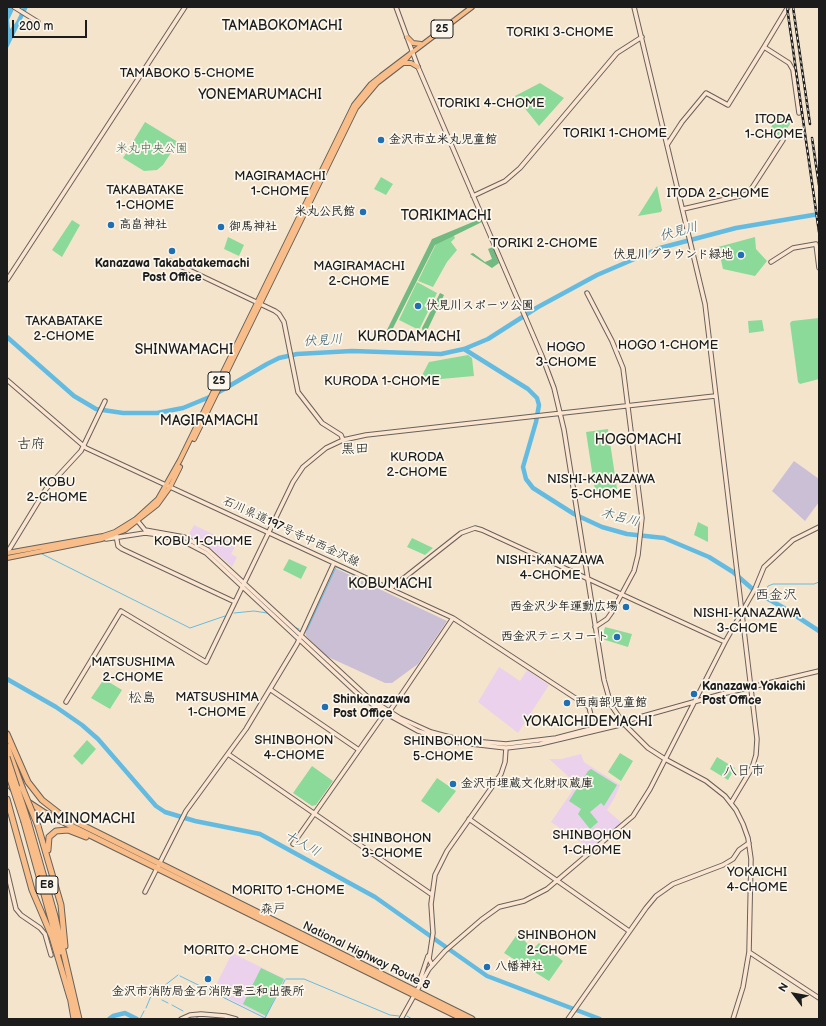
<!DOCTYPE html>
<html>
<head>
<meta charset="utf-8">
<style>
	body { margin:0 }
	#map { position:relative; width:826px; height:1026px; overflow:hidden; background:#f5e4cc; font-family:"Balsamiq Sans",sans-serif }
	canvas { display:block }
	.frame { position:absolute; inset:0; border:8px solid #1c1c1c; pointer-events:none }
	.north { position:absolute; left:774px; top:974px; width:40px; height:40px; -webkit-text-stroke:3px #fbf7ec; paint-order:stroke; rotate:302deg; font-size:11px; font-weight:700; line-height:16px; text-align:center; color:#1c1c1c }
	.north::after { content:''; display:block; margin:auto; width:14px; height:18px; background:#1c1c1c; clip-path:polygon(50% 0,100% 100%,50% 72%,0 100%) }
	.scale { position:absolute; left:12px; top:20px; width:75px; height:18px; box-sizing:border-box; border:2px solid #1c1c1c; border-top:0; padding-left:5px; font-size:12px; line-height:14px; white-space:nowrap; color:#1c1c1c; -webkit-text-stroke:3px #fbf7ec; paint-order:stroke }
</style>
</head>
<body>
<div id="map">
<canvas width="826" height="1026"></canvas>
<div class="frame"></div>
<div class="north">N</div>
<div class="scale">200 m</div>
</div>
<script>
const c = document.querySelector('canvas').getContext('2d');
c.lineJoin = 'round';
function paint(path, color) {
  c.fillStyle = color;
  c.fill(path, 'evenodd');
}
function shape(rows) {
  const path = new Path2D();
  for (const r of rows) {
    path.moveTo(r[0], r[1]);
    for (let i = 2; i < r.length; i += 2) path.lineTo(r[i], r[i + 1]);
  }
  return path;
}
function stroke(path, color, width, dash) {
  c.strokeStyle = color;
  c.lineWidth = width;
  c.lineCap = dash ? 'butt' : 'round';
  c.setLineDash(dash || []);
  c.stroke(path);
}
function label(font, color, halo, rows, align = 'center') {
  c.font = font + ' "Balsamiq Sans","Klee One",sans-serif';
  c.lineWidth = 3.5;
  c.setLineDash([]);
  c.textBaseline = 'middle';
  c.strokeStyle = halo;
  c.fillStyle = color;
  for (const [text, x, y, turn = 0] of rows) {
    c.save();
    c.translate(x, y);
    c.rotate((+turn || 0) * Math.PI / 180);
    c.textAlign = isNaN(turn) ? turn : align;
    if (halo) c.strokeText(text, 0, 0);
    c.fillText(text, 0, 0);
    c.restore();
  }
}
const built = shape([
	[194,525,236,545,231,554,237,557,232,567,212,549,190,537,189,534],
	[499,667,520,681,527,670,549,685,518,733,478,702],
	[581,754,584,762,620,785,615,797,607,810,622,823,591,849,551,822,577,784,549,759,561,759],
	[232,953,285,979,266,1017,213,991]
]);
const industrial = shape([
	[794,461,819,479,819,502,805,521,772,491],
	[335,568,447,621,418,664,392,683,385,683,326,656,306,636,305,632]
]);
const green = shape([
	[540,83,564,98,539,126,515,96],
	[780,112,793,120,781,137,770,129],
	[145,122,178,142,163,165,157,170,144,171,123,158],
	[381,177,393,184,386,195,374,189],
	[657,186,662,210,661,212,638,216],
	[72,220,80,225,62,257,52,250],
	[453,234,455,238,451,242,457,250,447,262,433,287,418,281,437,242],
	[228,237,244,245,239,256,224,249],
	[755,237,756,249,767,261,755,276,723,269,718,247],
	[417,282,437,293,419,330,399,320],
	[819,318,819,379,800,384,798,382,790,323,792,321],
	[762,320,764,331,749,333,748,321],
	[468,355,472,358,474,376,419,381,429,362],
	[608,429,617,489,595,491,586,432],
	[698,522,708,527,708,542,694,535],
	[412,538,433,548,425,555,407,547],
	[289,559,307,567,301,579,283,570],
	[605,627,632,634,628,647,602,639],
	[104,679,122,690,110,709,91,698],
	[87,740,96,749,82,765,73,756],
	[620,753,633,761,621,781,608,772],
	[717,757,735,768,728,780,710,769],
	[312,766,333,781,316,805,312,806,293,793],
	[591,769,617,785,604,806,601,803,590,812,598,822,590,829,578,814,581,809,569,801,588,771],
	[437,778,456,791,439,813,421,801],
	[518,933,530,947,534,948,539,943,563,961,549,981,504,953],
	[261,968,284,979,266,1016,243,1004]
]);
const forest = shape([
	[480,219,482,222,435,245,389,336,384,336,432,239],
	[493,247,499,263,492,268,470,254,473,253,485,262,492,259,488,249],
	[440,293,444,295,424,337,422,328]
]);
const water = shape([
	[8,7,15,7,9,20,10,29,16,22,23,7,28,7,7,50]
]);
const stream = shape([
	[26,552,31,551],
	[42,554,190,628,225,616],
	[12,555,19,553],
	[763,596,768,586,773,584,814,584,819,582],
	[234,613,254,611,267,613,272,617],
	[294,627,299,629],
	[307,630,336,567,386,589],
	[180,976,265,1018,285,980],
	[286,979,304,979,390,1015,399,1016],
	[155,993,178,975],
	[162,1000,168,1003],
	[172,1005,183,1011],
	[146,1008,151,996],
	[407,1016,412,1019],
	[196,1017,200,1019],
	[140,1019,144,1011]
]);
const river = shape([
	[7,337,74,396,96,409,123,413,157,413,183,408,212,396,267,364,279,358,297,354,352,351,441,354,464,349,488,339,538,307,597,275,660,248,736,228,819,214],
	[464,349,528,389,537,398,539,405,536,422,523,467,526,479,533,488,574,514,602,527,627,534,664,538,709,557,733,572,756,592,784,608,819,631],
	[7,679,56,707,82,725,98,739,156,806,165,812,195,821,260,834,375,897,487,976,600,1019],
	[109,1019,113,1016,125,1013,137,1019]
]);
const secondary = shape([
	[14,7,38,22],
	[396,7,418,67,542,356,554,388,564,430,604,680,611,705,624,724,648,748,665,759,706,781,725,796,736,810,743,824,748,838,751,859,749,952,743,987,733,1019],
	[634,7,705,304,757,739,756,755,752,768,731,803],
	[764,47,788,7],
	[667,145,682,122,706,93,728,105,764,47,789,63,793,70,799,113],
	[473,196,505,181,520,168,617,53,642,37],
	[683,209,748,194,783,140],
	[170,261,275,311,279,314,284,322,298,392,322,423,341,435,343,440],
	[771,262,793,248,816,244,819,268],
	[7,280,185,7],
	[587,293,612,341,623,368,642,518,638,555,634,571,612,612,607,619,595,627],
	[7,380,86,448,390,589,461,533,475,528,482,530,725,642],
	[136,519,145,530,184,537,208,550,370,699,400,718,431,732,461,740,506,744,556,738,621,721],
	[116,535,118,546,122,549,235,602],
	[106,539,145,533,160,535,183,541,206,553,359,695,385,713,418,731,454,742,506,748,540,744,624,724],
	[7,553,46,489,81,451,105,401],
	[390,589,453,618,589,707,594,728],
	[271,690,359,750],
	[66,702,121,611,206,662,293,482,303,467,326,448,343,440,366,435,715,396],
	[622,722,722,694,819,671],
	[228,754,431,894],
	[469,819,629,931],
	[293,844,385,713,389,712,401,695,453,618],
	[7,871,16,909,21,915,40,928,45,934,51,955],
	[145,892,186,811,246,729,297,644,334,563],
	[749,952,819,998],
	[432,965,429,959,433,933,431,904,435,875,447,851,501,774,505,762,506,748],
	[421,977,428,956],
	[181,1019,190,1015,201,1014,225,1016,236,1019],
	[401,1019,429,969,445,951,481,920,499,907,524,901,547,889,633,816,650,789,725,642,755,589,764,567,793,540,819,527],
	[568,1019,646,908,656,896,673,884,723,865,733,859,739,850,749,843]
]);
const primary = shape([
	[407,37,413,43,421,44],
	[403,63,411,63,418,67],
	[194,439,356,108,377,83,403,63,411,53],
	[7,553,103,536,115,532,136,519,158,499,180,460,354,105,371,84,381,76,472,7],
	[7,558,102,539,125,530,157,505,170,487,180,467]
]);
const highway = shape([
	[7,734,28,782,42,800,60,814,472,1019],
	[7,746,22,787],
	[7,782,14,790],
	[19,796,45,813,463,1019],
	[7,799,32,890,52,937,70,998],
	[28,821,55,916,79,1019],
	[24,822,60,952],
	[38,826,61,905,65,946],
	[48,850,49,837,56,831,68,830,86,837],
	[70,996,74,1019]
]);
const rail = shape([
	[787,7,819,232],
	[793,7,810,124],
	[812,138,819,185]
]);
const highwayBridge = shape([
	[7,757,28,821],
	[7,770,24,822],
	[22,787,38,826]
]);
const markers = [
	[381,140,4,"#1f6fb2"],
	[363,212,4,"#1f6fb2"],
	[111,225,4,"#1f6fb2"],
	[221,227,4,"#1f6fb2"],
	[172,251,4,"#1f6fb2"],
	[741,255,4,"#1f6fb2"],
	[418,306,4,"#1f6fb2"],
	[626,607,4,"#1f6fb2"],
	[617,637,4,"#1f6fb2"],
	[694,694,4,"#1f6fb2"],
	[567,703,4,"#1f6fb2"],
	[325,707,4,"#1f6fb2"],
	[453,784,4,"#1f6fb2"],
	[487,967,4,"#1f6fb2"],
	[208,979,4,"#1f6fb2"]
];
const shields = [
	[442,29,22],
	[219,381,22],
	[47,885,22]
];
const shieldNames = [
	["25",442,29],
	["25",219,381],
	["E8",47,885]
];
const poiNames = [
	["金沢市立米丸児童館",389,140],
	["米丸公民館",355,212,"right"],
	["高畠神社",119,225],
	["御馬神社",229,227],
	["伏見川グラウンド緑地",733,255,"right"],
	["Kanazawa Takabatakemachi",172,264,"center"],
	["Post Office",172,278,"center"],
	["伏見川スポーツ公園",426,306],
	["西金沢少年運動広場",618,607,"right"],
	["西金沢テニスコート",609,637,"right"],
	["Kanazawa Yokaichi",702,687],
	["Post Office",702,701],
	["Shinkanazawa",333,700],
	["Post Office",333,714],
	["西南部児童館",575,703],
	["金沢市埋蔵文化財収蔵庫",461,784],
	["八幡神社",495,967],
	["金沢市消防局金石消防署三和出張所",208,992,"center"]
];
const parkNames = [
	["米丸中央公園",152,149]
];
const streetNames = [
	["石川県道197号寺中西金沢線",291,532,25],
	["National Highway Route 8",366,956,26]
];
const neighbourhoodNames = [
	["TORIKI 3-CHOME",560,33],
	["TAMABOKO 5-CHOME",187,74],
	["TORIKI 4-CHOME",491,104],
	["ITODA",774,120],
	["1-CHOME",774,135],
	["TORIKI 1-CHOME",615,134],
	["MAGIRAMACHI",280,177],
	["1-CHOME",280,192],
	["TAKABATAKE",145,191],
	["1-CHOME",145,206],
	["ITODA 2-CHOME",718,194],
	["TORIKI 2-CHOME",544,244],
	["MAGIRAMACHI",359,267],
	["2-CHOME",359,282],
	["TAKABATAKE",64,322],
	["2-CHOME",64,337],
	["HOGO 1-CHOME",668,346],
	["HOGO",566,348],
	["3-CHOME",566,363],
	["KURODA 1-CHOME",382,382],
	["KURODA",417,458],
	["2-CHOME",417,473],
	["NISHI-KANAZAWA",601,480],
	["5-CHOME",601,495],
	["KOBU",57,483],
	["2-CHOME",57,498],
	["KOBU 1-CHOME",203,542],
	["NISHI-KANAZAWA",550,561],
	["4-CHOME",550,576],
	["NISHI-KANAZAWA",747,614],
	["3-CHOME",747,629],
	["MATSUSHIMA",133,663],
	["2-CHOME",133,678],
	["MATSUSHIMA",217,698],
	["1-CHOME",217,713],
	["SHINBOHON",294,741],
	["4-CHOME",294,756],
	["SHINBOHON",443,742],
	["5-CHOME",443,757],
	["SHINBOHON",592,836],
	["1-CHOME",592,851],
	["SHINBOHON",392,839],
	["3-CHOME",392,854],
	["YOKAICHI",757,873],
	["4-CHOME",757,888],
	["MORITO 1-CHOME",288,891],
	["森戸",273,910],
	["SHINBOHON",557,936],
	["2-CHOME",557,951],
	["MORITO 2-CHOME",241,951]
];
const waterNames = [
	["伏見川",679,232,-15],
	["伏見川",323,341,-4],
	["木呂川",620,518,15],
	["十人川",302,844,29]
];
const quarterNames = [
	["TAMABOKOMACHI",282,26],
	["YONEMARUMACHI",260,95],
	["TORIKIMACHI",446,216],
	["KURODAMACHI",409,337],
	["SHINWAMACHI",184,350],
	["MAGIRAMACHI",209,421],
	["HOGOMACHI",638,440],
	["古府",31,444],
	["黒田",355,449],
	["KOBUMACHI",390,584],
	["西金沢",776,595],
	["松島",142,698],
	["YOKAICHIDEMACHI",588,722],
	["八日市",744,771],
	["KAMINOMACHI",85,819]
];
paint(built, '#ebd1eb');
paint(industrial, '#cbbfd5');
paint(green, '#8cda99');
paint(forest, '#71ba81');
paint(water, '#64bbe1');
stroke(stream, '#64bbe1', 1);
stroke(river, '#64bbe1', 4.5);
stroke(secondary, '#68625a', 5.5);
stroke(primary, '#68625a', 6);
stroke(highway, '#68625a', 7);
stroke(secondary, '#fce5d0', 3.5);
stroke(primary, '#f8bd89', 4);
stroke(highway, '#f8bd89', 5);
stroke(rail, '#1c1c1c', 2.5);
stroke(rail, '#fbf7ec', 1, [3]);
stroke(highwayBridge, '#68625a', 7, []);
stroke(highwayBridge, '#f8bd89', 5);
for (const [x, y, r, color] of markers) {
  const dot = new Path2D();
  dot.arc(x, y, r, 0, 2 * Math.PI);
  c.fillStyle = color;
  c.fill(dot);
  stroke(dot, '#fbf7ec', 1.5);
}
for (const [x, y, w] of shields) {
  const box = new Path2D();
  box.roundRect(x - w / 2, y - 9, w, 18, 3);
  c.fillStyle = '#fbf7ec';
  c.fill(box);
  stroke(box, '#1c1c1c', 1);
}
label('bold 11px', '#1c1c1c', null, shieldNames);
label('bold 12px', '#1c1c1c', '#fbf7ec', poiNames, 'left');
label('12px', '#435e48', '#fbf7ec', parkNames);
label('12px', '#1c1c1c', '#fbf7ec', streetNames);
label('13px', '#1c1c1c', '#fbf7ec', neighbourhoodNames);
label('italic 13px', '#395c6b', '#fbf7ec', waterNames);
label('14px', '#1c1c1c', '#fbf7ec', quarterNames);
</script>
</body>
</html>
